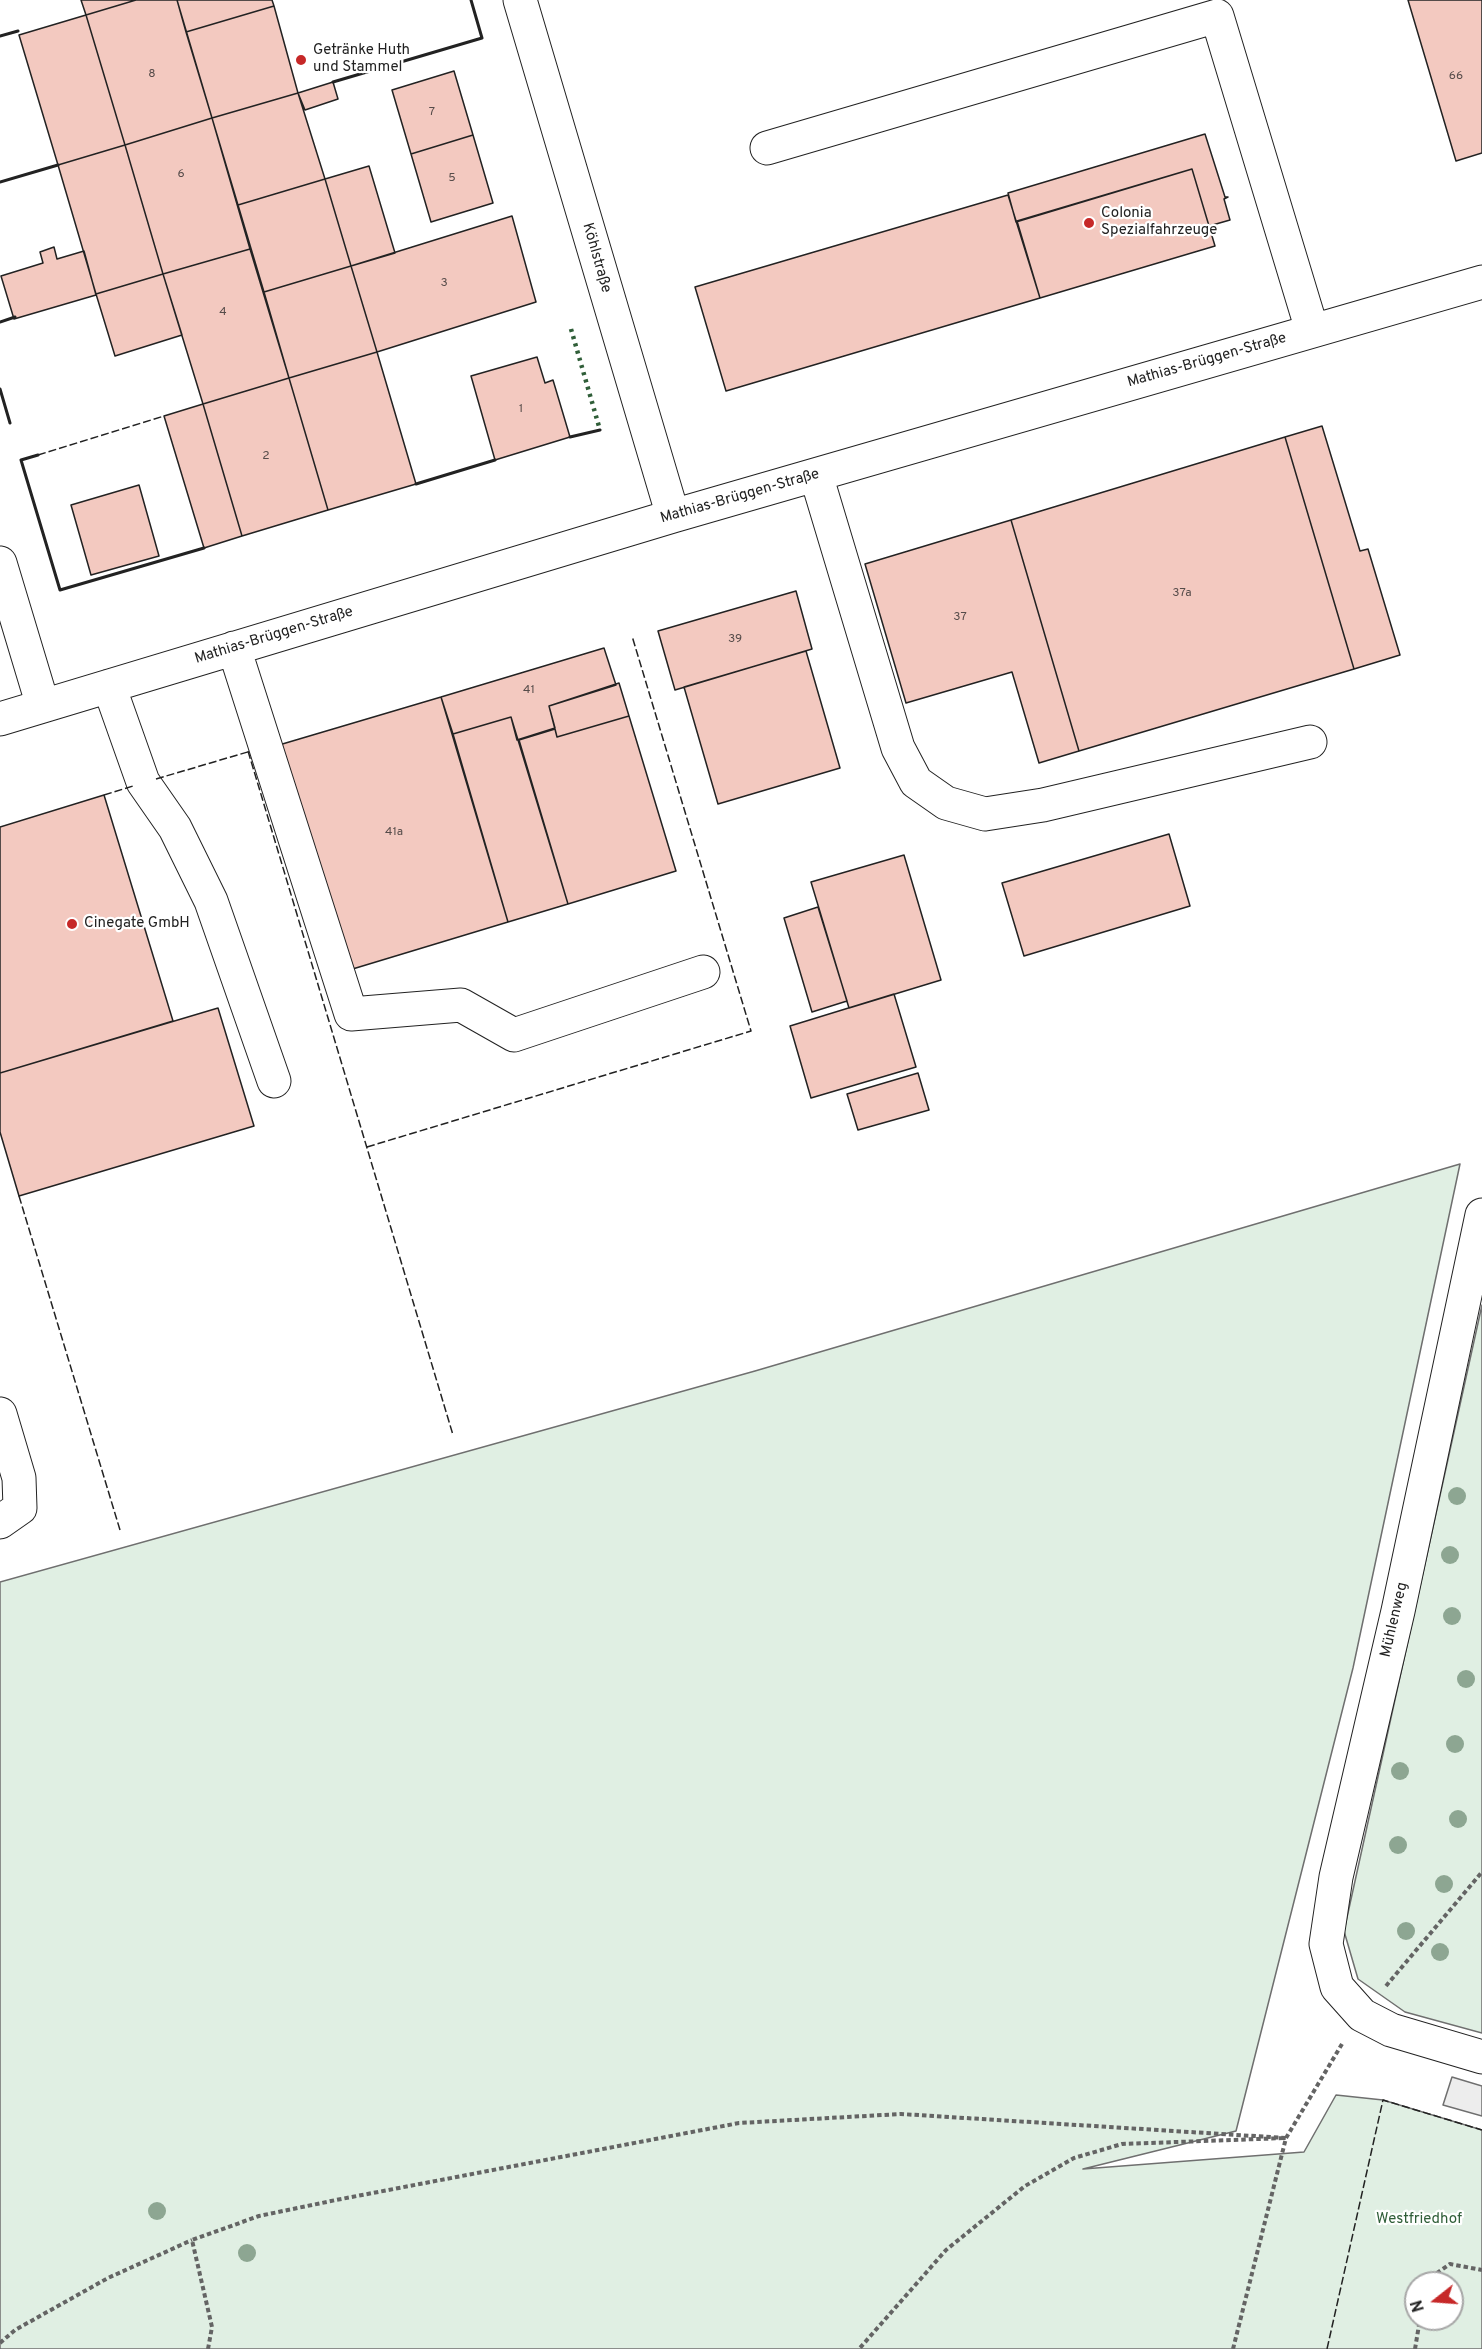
<!DOCTYPE html>
<html>
<head>
<meta charset="utf-8">
<style>
	body { margin:0 }
	#map { position:relative; width:1482px; height:2349px; overflow:hidden; background:#fff; font-family:Overpass,sans-serif }
	canvas { display:block }
	.north { position:absolute; left:1404px; top:2271px; width:60px; height:60px; box-sizing:border-box; background:#fff; border:2px solid #a7a7a7; border-radius:50%; rotate:253deg; font-size:16px; font-weight:700; line-height:24px; text-align:center; color:#222 }
	.north::after { content:''; display:block; margin:auto; width:21px; height:27px; background:#c62828; clip-path:polygon(50% 0,100% 100%,50% 72%,0 100%) }
</style>
</head>
<body>
<div id="map">
<canvas width="1482" height="2349"></canvas>
<div class="north">N</div>
</div>
<script>
const c = document.querySelector('canvas').getContext('2d');
c.lineJoin = 'round';
function paint(path, color) {
  c.fillStyle = color;
  c.fill(path, 'evenodd');
}
function shape(rows) {
  const path = new Path2D();
  for (const r of rows) {
    path.moveTo(r[0], r[1]);
    for (let i = 2; i < r.length; i += 2) path.lineTo(r[i], r[i + 1]);
  }
  return path;
}
function stroke(path, color, width, dash) {
  c.strokeStyle = color;
  c.lineWidth = width;
  c.lineCap = dash ? 'butt' : 'round';
  c.setLineDash(dash || []);
  c.stroke(path);
}
function label(font, color, halo, rows, align = 'center') {
  c.font = font + ' Overpass,sans-serif';
  c.lineWidth = 4.5;
  c.setLineDash([]);
  c.textBaseline = 'middle';
  c.strokeStyle = halo;
  c.fillStyle = color;
  for (const [text, x, y, turn = 0] of rows) {
    c.save();
    c.translate(x, y);
    c.rotate((+turn || 0) * Math.PI / 180);
    c.textAlign = isNaN(turn) ? turn : align;
    if (halo) c.strokeText(text, 0, 0);
    c.fillText(text, 0, 0);
    c.restore();
  }
}
const green = shape([
	[1460,1164,1353,1668,1236,2131,1083,2169,1304,2152,1336,2095,1383,2100,1482,2130,1482,2349,0,2349,0,1582,755,1371,1460,1164],
	[1416,2283,1452,2283,1452,2319,1416,2319,1416,2283],
	[1482,1305,1482,2033,1405,2012,1358,1979,1344,1931,1482,1305]
]);
const parking = shape([
	[1452,2077,1482,2086,1482,2116,1443,2105,1452,2077]
]);
const building = shape([
	[81,0,136,0,86,15,81,0],
	[136,0,177,0,212,118,125,145,86,15,136,0],
	[177,0,272,0,274,6,186,32,177,0],
	[1408,0,1482,0,1482,153,1456,161,1408,0],
	[274,6,298,93,212,118,186,32,274,6],
	[86,15,125,145,58,165,19,35,86,15],
	[454,71,473,135,411,154,392,90,454,71],
	[333,82,338,99,305,110,298,93,333,82],
	[298,93,325,179,238,205,212,118,298,93],
	[212,118,250,249,163,274,125,145,212,118],
	[1205,134,1225,197,1228,197,1224,199,1230,220,1209,226,1192,169,1016,222,1008,193,1205,134],
	[473,135,493,203,431,222,411,154,473,135],
	[125,145,163,274,96,294,58,165,125,145],
	[369,166,395,253,351,266,325,179,369,166],
	[1192,169,1215,246,1040,298,1017,221,1192,169],
	[325,179,351,266,264,292,238,205,325,179],
	[1008,195,1040,298,726,391,695,287,1008,195],
	[512,216,536,302,377,352,351,266,512,216],
	[54,247,57,259,84,251,96,295,14,319,1,276,43,263,40,252,54,247],
	[250,249,289,378,203,404,163,274,250,249],
	[351,266,377,352,289,378,264,292,351,266],
	[163,274,182,335,115,356,96,294,163,274],
	[377,352,416,484,328,510,289,378,377,352],
	[537,357,545,383,553,380,570,437,495,460,471,376,537,357],
	[289,378,328,510,242,536,203,404,289,378],
	[203,404,242,536,204,548,164,416,203,404],
	[1322,426,1360,551,1368,549,1400,655,1354,669,1285,437,1322,426],
	[1285,437,1354,669,1079,751,1011,520,1285,437],
	[139,485,159,556,91,575,71,505,139,485],
	[1011,520,1079,751,1039,763,1012,672,906,703,865,564,1011,520],
	[796,591,812,649,675,690,658,631,796,591],
	[604,648,616,685,549,706,555,728,517,740,511,717,453,734,441,697,604,648],
	[806,651,840,768,718,804,684,687,806,651],
	[619,683,629,716,557,737,549,706,619,683],
	[441,697,508,922,346,971,279,745,441,697],
	[629,716,676,871,568,904,519,740,555,729,557,737,629,716],
	[511,717,568,904,508,922,453,734,511,717],
	[104,795,173,1021,0,1073,0,827,104,795],
	[1169,834,1190,906,1024,956,1002,883,1169,834],
	[904,855,941,980,849,1008,811,882,904,855],
	[818,907,847,1001,812,1012,784,918,818,907],
	[894,994,916,1067,811,1098,790,1026,894,994],
	[218,1008,254,1126,19,1196,0,1132,0,1073,218,1008],
	[918,1073,929,1110,858,1130,847,1094,918,1073]
]);
const path = shape([
	[1386,1986,1482,1872],
	[1426,2283,1427,2280,1450,2264,1482,2270],
	[0,2343,15,2330,108,2278,192,2240],
	[208,2349,212,2327,192,2240,259,2216,336,2200,739,2123,901,2114,1286,2138,1122,2144,1074,2158,1025,2186,946,2250,859,2349],
	[1233,2349,1286,2138,1342,2044],
	[1415,2349,1420,2319]
]);
const minor = shape([
	[520,0,673,516],
	[767,148,1217,16,1312,330],
	[816,475,898,748,916,782,946,803,985,814,1043,805,1310,742],
	[0,563,43,706],
	[234,648,351,1014,461,1005,514,1035,703,972],
	[109,686,143,782,175,828,211,901,274,1081],
	[0,719,673,516,1482,282],
	[1482,1215,1398,1611,1336,1877,1326,1944,1337,1987,1362,2015,1391,2030,1482,2057],
	[0,1414,19,1478,20,1508,0,1522]
]);
const hedge = shape([
	[571,329,600,430]
]);
const fence = shape([
	[38,455,164,416],
	[248,751,453,1435],
	[156,779,251,751],
	[104,795,133,786],
	[367,1147,751,1031,632,636],
	[19,1196,120,1530],
	[1327,2349,1383,2100,1482,2130]
]);
const wall = shape([
	[0,36,18,31],
	[333,82,482,38,471,0],
	[0,182,58,165],
	[0,322,15,317],
	[0,389,10,423],
	[570,437,600,430],
	[38,455,21,460,60,590,204,548],
	[416,484,495,460]
]);
const trees = [
	[1457,1496],
	[1450,1555],
	[1452,1616],
	[1466,1679],
	[1455,1744],
	[1400,1771],
	[1458,1819],
	[1398,1845],
	[1444,1884],
	[1406,1931],
	[1440,1952],
	[157,2211],
	[247,2253]
];
const markers = [
	[301,60,6,"#c62828"],
	[1089,223,6,"#c62828"],
	[72,924,6,"#c62828"]
];
const numberNames = [
	["8",152,75],
	["66",1456,77],
	["7",432,113],
	["6",181,175],
	["5",452,179],
	["3",444,284],
	["4",223,313],
	["1",521,410],
	["2",266,457],
	["37a",1182,594],
	["37",960,618],
	["39",735,640],
	["41",529,691],
	["41a",394,833]
];
const poiNames = [
	["Getränke Huth",313,51],
	["und Stammel",313,68],
	["Colonia",1101,214],
	["Spezialfahrzeuge",1101,231],
	["Cinegate GmbH",84,924]
];
const streetNames = [
	["Köhlstraße",596,258,74],
	["Mathias-Brüggen-Straße",1207,361,-16],
	["Mathias-Brüggen-Straße",740,497,-16],
	["Mathias-Brüggen-Straße",274,636,-17],
	["Mühlenweg",1395,1620,-77]
];
const parkNames = [
	["Westfriedhof",1419,2220]
];
paint(green, '#e0efe3');
stroke(green, '#6f6f6f', 1.5);
paint(parking, '#ededed');
stroke(parking, '#6f6f6f', 1.5);
paint(building, '#f3c9c0');
stroke(building, '#222', 1.5);
stroke(minor, '#222', 35);
stroke(path, '#646464', 4, [4.5, 3]);
stroke(minor, '#fff', 33);
stroke(hedge, '#2f5e38', 4.5, [3, 4.5]);
stroke(fence, '#222', 1.5, [8, 3]);
stroke(wall, '#222', 3);
c.fillStyle = '#8da692';
for (const [x, y] of trees) {
  c.beginPath();
  c.arc(x, y, 9, 0, 2 * Math.PI);
  c.fill();
}
for (const [x, y, r, color] of markers) {
  const dot = new Path2D();
  dot.arc(x, y, r, 0, 2 * Math.PI);
  c.fillStyle = color;
  c.fill(dot);
  stroke(dot, '#fff', 2);
}
label('12px', '#564c4a', null, numberNames);
label('15px', '#222', '#fff', poiNames, 'left');
label('15px', '#222', '#fff', streetNames);
label('15px', '#2f5e38', '#fff', parkNames);
</script>
</body>
</html>
